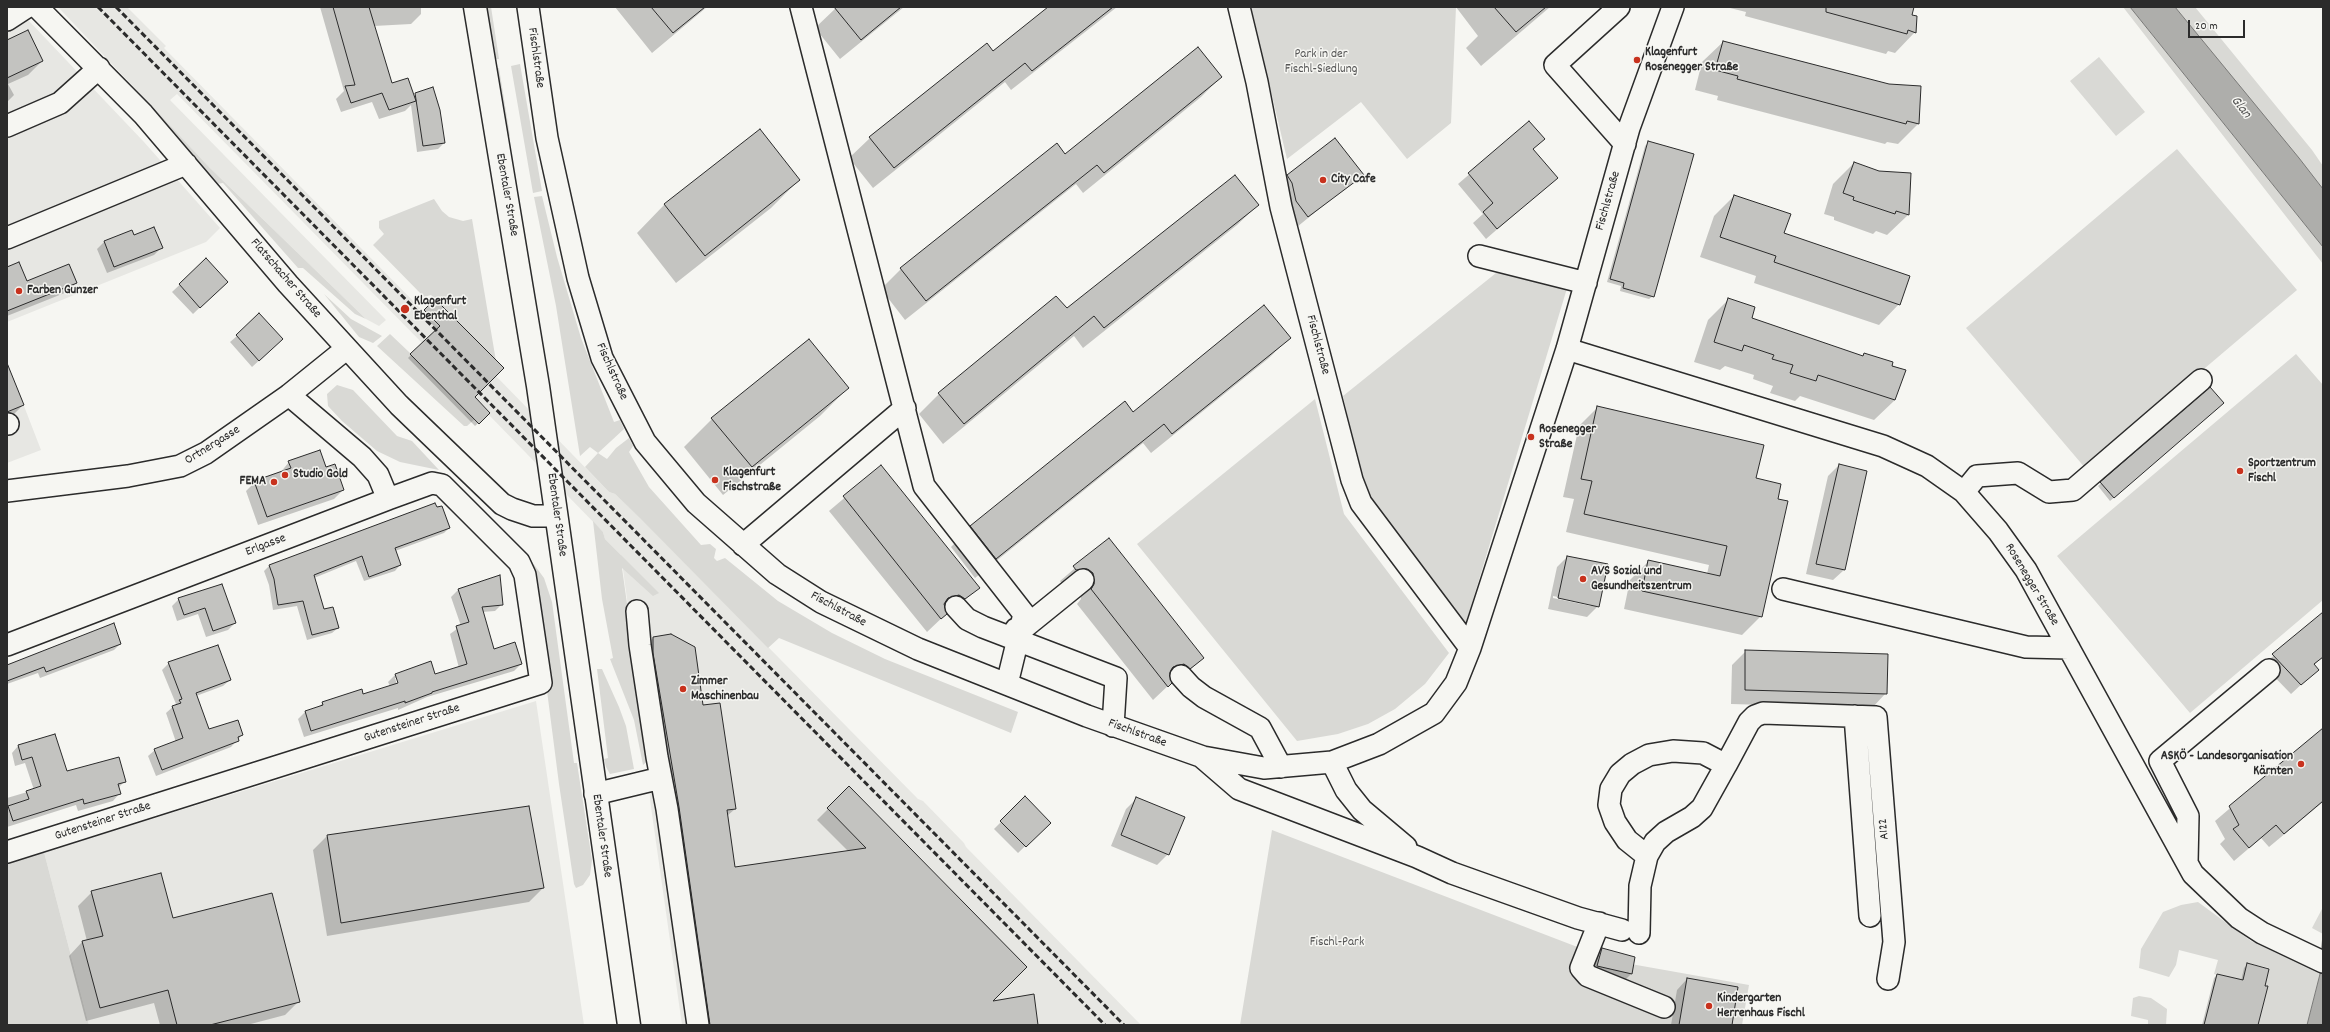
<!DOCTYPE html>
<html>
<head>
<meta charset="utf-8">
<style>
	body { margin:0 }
	#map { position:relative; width:2330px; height:1032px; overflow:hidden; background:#f6f6f2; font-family:Dekko,sans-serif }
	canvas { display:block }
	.frame { position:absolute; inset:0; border:8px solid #2b2b2b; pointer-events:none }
	.scale { position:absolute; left:2188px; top:20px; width:57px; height:18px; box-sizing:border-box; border:2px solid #2b2b2b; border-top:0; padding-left:5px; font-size:12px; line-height:14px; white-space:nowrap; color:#2b2b2b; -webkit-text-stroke:3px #f6f6f2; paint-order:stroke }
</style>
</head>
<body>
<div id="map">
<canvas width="2330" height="1032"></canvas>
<div class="frame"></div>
<div class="scale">20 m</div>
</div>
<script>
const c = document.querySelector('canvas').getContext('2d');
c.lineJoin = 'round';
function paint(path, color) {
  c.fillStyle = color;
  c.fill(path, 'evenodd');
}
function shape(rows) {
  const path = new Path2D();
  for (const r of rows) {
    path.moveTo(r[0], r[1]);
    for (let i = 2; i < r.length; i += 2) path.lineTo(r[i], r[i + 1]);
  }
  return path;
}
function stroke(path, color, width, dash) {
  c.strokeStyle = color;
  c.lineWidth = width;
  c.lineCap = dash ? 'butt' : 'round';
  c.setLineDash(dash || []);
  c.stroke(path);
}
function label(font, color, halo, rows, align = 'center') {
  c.font = font + ' Dekko,sans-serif';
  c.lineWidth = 3;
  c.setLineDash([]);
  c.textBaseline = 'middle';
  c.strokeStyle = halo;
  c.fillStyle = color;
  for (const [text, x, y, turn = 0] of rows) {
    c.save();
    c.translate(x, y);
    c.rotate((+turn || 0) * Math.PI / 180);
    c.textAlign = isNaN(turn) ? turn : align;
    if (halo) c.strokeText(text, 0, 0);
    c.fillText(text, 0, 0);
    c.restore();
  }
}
const built = shape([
	[7,7,14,7,29,21,144,142,220,228,206,242,7,322],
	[58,7,127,7,166,46,164,48,486,375,496,376,609,492,615,494,641,518,918,799,923,801,964,843,966,847,1141,1025,682,1025,650,800,649,760,621,555,605,539,603,532,488,414,490,412,177,94,170,100,386,320,379,326,366,319,210,168],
	[7,362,41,450,7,463],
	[536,701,584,1025,89,1025,44,852]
]);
const green = shape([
	[484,7,491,7,499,59,491,59],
	[1251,7,1456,7,1451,123,1407,159,1361,102,1287,159],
	[2123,7,2130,7,2323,247,2323,264],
	[2175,7,2195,7,2312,150,2323,166,2323,189],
	[2099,57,2145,112,2116,136,2070,81],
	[520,64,542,191,533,193,511,66],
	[499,68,510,136,506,137,493,69],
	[135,88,210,168,366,319,355,314,303,268,298,268,223,183,216,184],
	[2177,149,2297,290,2086,469,1966,328],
	[542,196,557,257,581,338,614,422,620,420,624,429,598,453,607,459,616,448,629,438,633,446,629,452,649,487,701,545,710,544,716,549,714,558,717,561,725,558,778,601,832,633,885,659,1018,712,1011,733,779,638,768,648,640,518,615,494,609,492,585,467,598,453,590,447,580,456,556,306,534,197],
	[434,199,442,211,449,217,463,221,472,219,496,361,431,295,424,297,373,245,384,234,379,228,379,221],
	[1501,269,1568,285,1465,626,1366,498,1343,396],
	[324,294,351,319,382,336,373,343,359,337],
	[390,334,409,352,475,419,467,426,464,426,377,346],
	[2296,354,2323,385,2323,600,2190,713,2057,556],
	[337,385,353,390,397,436,412,441,439,470,400,462,377,451,342,421,328,406,327,394],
	[1315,399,1344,514,1449,653,1425,684,1395,709,1368,724,1338,734,1297,741,1137,544],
	[593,521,603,532,605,539,659,593,653,596,622,568,649,760,643,765,634,720,610,659,613,658,602,599],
	[530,559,544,578,552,602,574,763,577,763,592,860,590,875,583,885,576,888,574,884,559,784],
	[597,669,602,669,619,707,626,726,634,769,610,774,606,767,604,759,608,758],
	[1272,830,1614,961,1749,985,1742,1025,1240,1025],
	[44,852,89,1025,7,1025,7,863],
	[2198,902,2251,941,2320,974,2307,1025,2258,1025,2268,986,2265,986,2269,968,2247,963,2243,980,2214,974,2218,960,2179,950,2176,965,2169,977,2139,968,2141,949,2163,912,2181,905],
	[2323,907,2323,934,2312,928],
	[2139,996,2151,998,2167,1009,2166,1025,2148,1025,2148,1020,2131,1016,2133,998]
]);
const water = shape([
	[2130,7,2175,7,2299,158,2323,189,2323,247,2130,7],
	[2323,933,2323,1025,2307,1025,2320,974,2323,933]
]);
const shadow = shape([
	[320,7,421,7,421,14,411,24,374,26,391,85,413,97,416,94,444,143,438,149,417,152,411,105,405,111,379,119,372,102,341,112,336,99,344,91],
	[615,7,707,7,652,53],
	[837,7,904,7,840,59,815,28],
	[1050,7,1117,7,1011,90,1005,82,873,188,849,158,870,138,992,52],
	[1456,7,1550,7,1481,66,1466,48,1478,36],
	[1726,7,1913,7,1911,16,1915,32,1895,53,1888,51,1886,54,1745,16,1746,12],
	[7,41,42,61,28,75,8,84,14,95,7,102],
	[1723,42,1888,85,1920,87,1918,124,1898,144,1887,142,1885,144,1717,100,1718,96,1695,90,1702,62],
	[1221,77,1201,97,1083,193,1076,184,905,320,881,289,901,269,1065,155],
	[1529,123,1543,139,1532,150,1556,178,1486,239,1473,223,1483,214,1458,184],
	[760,130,799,180,771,208,676,283,637,233,664,205],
	[1649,142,1653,296,1649,299,1620,291,1621,286,1607,282,1645,146],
	[1854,163,1879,172,1910,174,1908,215,1887,235,1876,231,1873,234,1834,220,1834,217,1824,214,1833,184],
	[1362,174,1297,227,1285,211,1277,187,1288,176],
	[1734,196,1783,234,1899,304,1879,325,1754,283,1756,276,1700,257,1714,216],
	[1258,205,1237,225,1083,348,1074,336,943,444,919,414,939,394,1067,310],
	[132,231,134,236,161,248,154,255,107,273,97,249,104,242],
	[206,260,220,288,193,314,172,292],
	[7,268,26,282,76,283,67,292,7,316],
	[435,300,473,397,489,413,475,426,408,358,437,329,422,314],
	[1728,300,1751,318,1862,357,1864,354,1904,370,1895,400,1874,420,1800,396,1795,401,1770,393,1773,386,1753,379,1754,375,1725,366,1720,370,1694,362,1708,320],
	[237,336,275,346,252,367,230,342],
	[1289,338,1269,358,1151,453,1143,443,975,578,951,547,971,527,1133,413],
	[7,387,23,405,14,414,7,416],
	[848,388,820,416,723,495,684,447,712,419],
	[2210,388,2220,406,2110,501,2098,486],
	[1598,407,1755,479,1777,499,1761,616,1742,635,1624,609,1630,580,1649,561,1707,574,1709,565,1566,532,1574,499,1563,497,1579,426],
	[289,462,326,469,343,490,334,499,258,525,246,491,255,482,280,473],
	[1839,465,1844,570,1833,580,1806,574,1828,476],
	[881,467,978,588,950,613,945,609,946,614,927,632,829,511],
	[435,504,449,528,444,533,395,551,400,565,395,571,364,581,356,561,314,578,323,610,338,628,332,633,307,640,297,606,273,610,269,585,264,571,269,566],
	[1109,539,1202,658,1188,672,1170,678,1171,683,1153,700,1077,604,1081,599,1079,587,1062,584,1060,581],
	[1567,557,1598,606,1587,617,1548,609,1557,567],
	[1553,596,1591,604,1591,606,1553,598],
	[499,576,502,604,495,611,482,612,493,650,521,664,514,671,427,697,398,710,398,708,304,737,298,719,305,712,317,708,323,703,363,695,390,686,388,682,395,675,430,663,434,676,459,668,450,634,461,626,451,597,458,590],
	[395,678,397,678,400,687,398,688],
	[222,585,235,623,228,630,206,637,198,614,177,621,172,606,179,599],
	[2323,613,2323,657,2314,665,2318,669,2291,694,2263,665],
	[113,625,120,644,114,650,40,678,38,673,7,684,7,665],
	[653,638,702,707,735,809,727,816,734,868,849,852,817,820,849,788,990,1003,1037,1025,698,1025,643,649],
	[1746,651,1886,693,1872,708,1731,704,1732,665],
	[169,663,230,680,223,686,196,696,209,731,242,735,231,747,156,776,148,756,155,750,176,742,166,713,176,704,162,670],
	[2323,729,2323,802,2269,847,2261,838,2234,861,2220,844,2225,839,2215,821],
	[18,746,66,772,125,781,118,788,119,794,113,801,78,811,76,805,7,827,7,798,34,790,25,763,15,766,12,753],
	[1025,798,1049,823,1018,853,994,829],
	[1137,798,1168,854,1157,865,1111,846,1126,809],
	[327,836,543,888,529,902,327,936,313,850],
	[92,892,172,920,299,1001,285,1015,247,1025,160,1025,154,1003,86,1021,69,956,82,942,87,941,78,906],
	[1602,949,1631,974,1624,981,1590,973,1595,956],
	[2248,964,2257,1025,2202,1025,2214,978,2217,975,2241,981,2244,968],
	[1687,979,1731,1025,1671,1025,1677,990]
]);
const building = shape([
	[333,7,369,7,392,83,408,78,416,101,389,110,382,93,351,103,345,86,355,85,333,7],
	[651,7,705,7,673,33,651,7],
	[834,7,901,7,861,40,834,7],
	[1048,7,1113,7,1032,71,1025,63,894,168,869,137,987,43,993,51,1048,7],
	[1494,7,1546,7,1516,32,1494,7],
	[1826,7,1914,7,1912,15,1917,16,1916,33,1908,30,1907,34,1826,12,1826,7],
	[28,30,43,61,7,78,7,40,28,30],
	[1723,41,1889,84,1921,86,1919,124,1907,121,1906,124,1737,79,1738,76,1715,70,1723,41],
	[1198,47,1222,77,1104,173,1097,165,926,301,900,268,1057,143,1065,154,1198,47],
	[433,87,440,110,445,143,423,146,415,93,433,87],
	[1529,121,1545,139,1533,149,1558,178,1497,229,1483,212,1493,203,1468,173,1529,121],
	[760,129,800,180,705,256,664,204,760,129],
	[1335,138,1364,175,1308,217,1296,201,1292,183,1287,175,1335,138],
	[1648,141,1694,154,1654,297,1623,288,1624,283,1610,279,1648,141],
	[1854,162,1879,171,1911,173,1909,215,1896,211,1895,214,1853,200,1854,197,1843,193,1854,162],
	[1235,175,1259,205,1104,328,1094,316,964,424,938,393,1056,296,1067,308,1235,175],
	[1734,195,1791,214,1784,233,1910,276,1900,305,1774,262,1776,256,1720,237,1734,195],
	[154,227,163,248,114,267,104,241,132,230,134,235,154,227],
	[206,258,228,282,200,308,179,284,206,258],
	[19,262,27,281,69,264,77,283,7,311,7,267,19,262],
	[1728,298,1755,307,1752,318,1863,356,1864,353,1893,362,1892,366,1906,370,1895,400,1818,375,1816,381,1790,373,1793,365,1772,359,1774,355,1744,345,1742,351,1714,342,1728,298],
	[435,299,504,368,475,397,490,413,479,424,410,354,440,326,424,310,435,299],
	[1264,305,1291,338,1172,434,1164,424,996,559,970,526,1125,401,1133,412,1264,305],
	[259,313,283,339,259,361,236,335,259,313],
	[809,339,849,388,752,467,711,418,809,339],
	[7,363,24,405,7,412,7,363],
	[2210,387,2224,403,2114,498,2100,482,2210,387],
	[1597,406,1764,445,1756,478,1781,484,1778,499,1788,501,1762,617,1642,591,1648,560,1720,576,1727,546,1584,514,1592,481,1581,479,1597,406],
	[320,450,326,467,335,464,344,490,267,517,254,481,291,468,288,461,320,450],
	[1839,464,1867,471,1845,570,1816,564,1839,464],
	[881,465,980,588,965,599,959,595,948,598,944,604,947,614,941,619,843,496,881,465],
	[435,503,437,507,442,506,450,528,395,548,401,565,369,577,362,556,314,575,324,609,333,607,339,628,312,635,303,601,278,605,274,579,269,565,435,503],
	[1109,538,1204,658,1190,669,1184,664,1173,667,1170,673,1172,683,1168,687,1091,589,1094,584,1093,573,1087,569,1076,570,1073,566,1109,538],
	[1567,556,1608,564,1599,607,1558,598,1567,556],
	[500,575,503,605,482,607,494,649,515,642,522,664,432,692,432,693,405,703,405,701,311,731,305,711,323,705,322,702,362,689,363,694,398,683,395,674,431,661,435,674,467,664,456,626,469,622,458,589,500,575],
	[222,584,236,623,213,631,205,608,184,615,178,598,222,584],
	[2323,612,2323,657,2314,664,2319,670,2301,685,2272,654,2323,612],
	[114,623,121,644,46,672,44,667,7,681,7,665,114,623],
	[671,634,695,647,703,705,720,703,736,809,727,810,735,867,866,848,827,808,849,786,1027,967,993,1001,1034,994,1038,1025,710,1025,679,807,653,653,653,637,671,634],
	[218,645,231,680,196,693,209,729,238,720,243,735,238,737,239,741,162,770,154,749,183,738,172,706,181,703,179,700,182,699,168,662,218,645],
	[1745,650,1888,654,1887,694,1745,690,1745,650],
	[2323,728,2323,801,2284,834,2276,825,2249,848,2233,829,2239,825,2229,806,2323,728],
	[55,734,67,771,119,757,126,782,118,784,121,794,84,804,83,799,13,821,8,806,29,799,26,791,41,786,32,757,22,760,18,745,55,734],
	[1025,796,1051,823,1026,847,1000,821,1025,796],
	[1136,797,1185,817,1169,855,1121,835,1136,797],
	[529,806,544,888,341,923,327,835,529,806],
	[161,873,173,918,272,893,300,1002,210,1025,177,1025,168,990,100,1008,82,941,103,936,91,891,161,873],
	[1602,948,1635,957,1632,974,1597,966,1602,948],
	[2247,963,2269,969,2265,986,2268,986,2258,1025,2204,1025,2217,974,2243,980,2247,963],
	[1687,978,1738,987,1732,1025,1679,1025,1687,978]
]);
const minor = shape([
	[37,7,143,114,288,284,399,405,502,504,512,509,533,516,556,516],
	[528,7,547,138,578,278,602,358,645,442,696,503,777,574,821,602,918,649,1087,716,1203,757,1264,768,1332,762,1379,744,1434,713,1456,683,1470,648,1567,349,1629,128,1673,7],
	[801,7,924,486,1024,614,1007,684],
	[1239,7,1257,82,1281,207,1352,480,1361,503,1470,648],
	[1619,7,1555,65,1625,144],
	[7,20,27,7],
	[7,126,60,103,99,68],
	[7,238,186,164],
	[1479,256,1586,283],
	[1567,349,1883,446,1927,466,1964,492,1998,531,2026,570,2193,874,2239,918,2262,933,2323,962],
	[7,424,8,424],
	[7,491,128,476,180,466,206,453,289,395,346,349],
	[1964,492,1977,476,2018,473,2049,492,2073,490,2201,380],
	[743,545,905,408],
	[1783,589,2026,647,2069,648],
	[956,607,967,619,983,627,1116,678,1113,726],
	[637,611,640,645,657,757,667,809,698,1025],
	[1016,629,1020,631,1083,580],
	[7,645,388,499,378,475,362,457,289,395],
	[1181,676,1191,687,1204,697,1260,728,1281,767],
	[1855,716,1870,916],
	[1203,758,1239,789,1417,857,1452,873,1578,918,1622,930],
	[1332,762,1346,790,1362,810,1406,847],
	[595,794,661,778],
	[7,852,541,683,525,575,519,562,442,485,432,483,388,499],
	[1647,856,1655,842,1666,832,1692,817,1702,808,1726,765],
	[2187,863,2188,816,2160,761,2269,670],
	[1599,923,1581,968,1588,976,1664,1007],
	[1639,933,1640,886,1647,856,1627,840,1615,822,1609,805,1611,789,1620,774,1632,764,1649,755,1673,751,1703,753,1726,765,1749,722,1755,716,1763,713,1876,717,1894,942,1888,979]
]);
const major = shape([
	[475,7,538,386,629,1025]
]);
const rail = shape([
	[98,7,1105,1025],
	[116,7,1124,1025]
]);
const markers = [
	[1637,60,4,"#c8321e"],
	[1323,180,4,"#c8321e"],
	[19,291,4,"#c8321e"],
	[405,309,5,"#c8321e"],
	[1531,437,4,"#c8321e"],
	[2240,471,4,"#c8321e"],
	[285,475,4,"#c8321e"],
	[715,480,4,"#c8321e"],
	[274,482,4,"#c8321e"],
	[1583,579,4,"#c8321e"],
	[683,689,4,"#c8321e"],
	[2301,764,4,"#c8321e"],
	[1709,1006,4,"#c8321e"]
];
const poiNames = [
	["Klagenfurt",1645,53],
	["Rosenegger Straße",1645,68],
	["City Cafe",1331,180],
	["Farben Gunzer",27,291],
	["Klagenfurt",414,302],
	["Ebenthal",414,317],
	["Rosenegger",1539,430],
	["Straße",1539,445],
	["Sportzentrum",2248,464],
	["Fischl",2248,479],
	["Klagenfurt",723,473],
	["Fischstraße",723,488],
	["Studio Gold",293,475],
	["FEMA",266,482,"right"],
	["AVS Sozial und",1591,572],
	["Gesundheitszentrum",1591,587],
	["Zimmer",691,682],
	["Maschinenbau",691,697],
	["ASKÖ - Landesorganisation",2293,757,"right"],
	["Kärnten",2293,772,"right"],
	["Kindergarten",1717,999],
	["Herrenhaus Fischl",1717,1014]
];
const parkNames = [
	["Park in der",1321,55],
	["Fischl-Siedlung",1321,70],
	["Fischl-Park",1337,943]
];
const streetNames = [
	["Fischlstraße",535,58,82],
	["Ebentaler Straße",506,195,80],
	["Fischlstraße",1609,201,-74],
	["Flatschacher Straße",285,279,49],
	["Fischlstraße",1317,345,75],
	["Fischlstraße",611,372,66],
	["Ortnergasse",213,446,-32],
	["Ebentaler Straße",556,515,82],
	["Erlgasse",266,546,-21],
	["Rosenegger Straße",2031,585,59],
	["Fischlstraße",838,610,28],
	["Gutensteiner Straße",412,724,-18],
	["Fischlstraße",1137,734,20],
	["Gutensteiner Straße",103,822,-18],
	["A122",1885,829,-95],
	["Ebentaler Straße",601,836,82]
];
const waterNames = [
	["Glan",2240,108,51]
];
paint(built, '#e7e7e3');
paint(green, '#d9d9d5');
paint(water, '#aeaeab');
stroke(water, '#7a7a78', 1);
paint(shadow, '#0003');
paint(building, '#c3c3c0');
stroke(building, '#2b2b2b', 1);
stroke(minor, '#2b2b2b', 24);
stroke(major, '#2b2b2b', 25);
stroke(minor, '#f6f6f2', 21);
stroke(major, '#f6f6f2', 22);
stroke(rail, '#2b2b2b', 3, [6, 3]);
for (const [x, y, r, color] of markers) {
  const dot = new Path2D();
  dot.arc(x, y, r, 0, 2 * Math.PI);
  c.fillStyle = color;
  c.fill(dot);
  stroke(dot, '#f6f6f2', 1.5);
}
label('bold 13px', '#2b2b2b', '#f6f6f2', poiNames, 'left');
label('13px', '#565656', '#f6f6f2', parkNames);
label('13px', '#2b2b2b', '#f6f6f2', streetNames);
label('italic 14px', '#525251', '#f6f6f2', waterNames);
</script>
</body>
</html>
